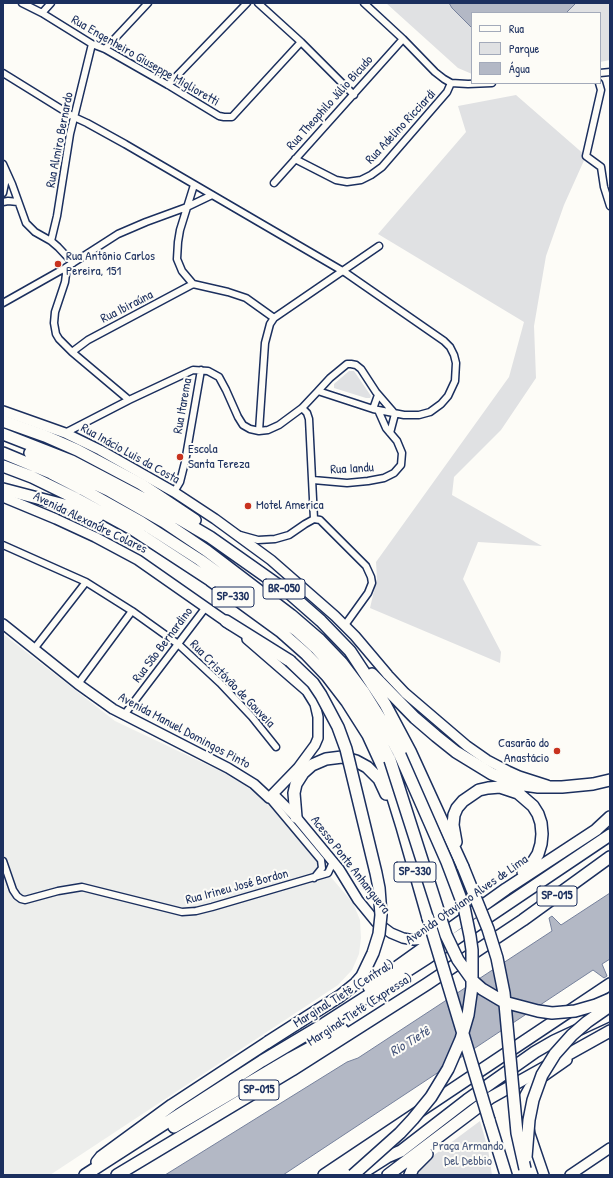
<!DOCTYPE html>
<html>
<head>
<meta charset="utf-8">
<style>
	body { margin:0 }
	#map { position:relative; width:613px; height:1178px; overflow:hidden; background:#fdfcf7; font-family:"Patrick Hand",sans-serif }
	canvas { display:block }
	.frame { position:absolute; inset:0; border:4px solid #1b2f5e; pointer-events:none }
	.legend { position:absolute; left:471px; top:12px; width:130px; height:72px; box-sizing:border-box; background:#fdfcf7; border:1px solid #a3aaba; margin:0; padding:5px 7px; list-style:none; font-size:12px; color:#1b2f5e }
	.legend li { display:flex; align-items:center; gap:8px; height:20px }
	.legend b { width:20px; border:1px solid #a3aaba }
</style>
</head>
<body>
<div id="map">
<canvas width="613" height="1178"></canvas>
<div class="frame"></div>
<ul class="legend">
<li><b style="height:5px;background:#fdfcf7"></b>Rua</li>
<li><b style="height:11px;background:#e0e1e3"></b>Parque</li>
<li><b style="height:11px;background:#b3b8c5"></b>Água</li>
</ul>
</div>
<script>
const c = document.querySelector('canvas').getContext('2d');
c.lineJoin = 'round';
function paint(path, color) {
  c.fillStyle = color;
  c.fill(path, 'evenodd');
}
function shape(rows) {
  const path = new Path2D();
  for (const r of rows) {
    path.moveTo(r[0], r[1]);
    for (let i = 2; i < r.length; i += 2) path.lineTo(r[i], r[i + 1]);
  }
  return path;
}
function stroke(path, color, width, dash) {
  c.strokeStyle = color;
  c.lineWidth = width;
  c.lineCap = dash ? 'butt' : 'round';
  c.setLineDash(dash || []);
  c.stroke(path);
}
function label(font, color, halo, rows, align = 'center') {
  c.font = font + ' "Patrick Hand",sans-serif';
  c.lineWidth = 4;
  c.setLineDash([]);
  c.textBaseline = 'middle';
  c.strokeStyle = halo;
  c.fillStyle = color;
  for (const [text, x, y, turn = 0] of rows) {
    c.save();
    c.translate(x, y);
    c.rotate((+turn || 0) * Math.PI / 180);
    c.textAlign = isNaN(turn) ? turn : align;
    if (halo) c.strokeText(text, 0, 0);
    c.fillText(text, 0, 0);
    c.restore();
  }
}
const built = shape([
	[3,634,115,721,235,778,266,801,353,903,360,920,361,938,359,954,352,970,338,985,50,1175,3,1175]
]);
const green = shape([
	[386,3,610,3,610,60,600,62,600,13,472,13,472,74,458,68],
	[516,95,586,156,564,205,546,256,534,326,536,378,501,430,454,477,452,495,542,546,478,542,463,579,501,652,500,663,370,608,377,578,376,562,509,377,524,322,378,234,466,132,458,106],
	[349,371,354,371,371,396,370,398,366,398,334,388,334,384],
	[480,1121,488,1149,492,1175,417,1175,426,1161]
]);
const water = shape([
	[449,3,576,3,566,13,472,13,472,28,452,8,449,3],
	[610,893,610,959,602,964,607,976,604,978,593,970,283,1175,165,1175,347,1062,358,1058,552,931,549,918,552,916,561,925,610,893]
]);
const street = shape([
	[22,3,42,13,92,44,105,49,168,85,219,116,224,117,232,117,301,42],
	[258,3,301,42,354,95],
	[364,3,403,39,435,72,444,79,451,83,468,84,492,83],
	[42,13,51,3],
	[105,49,148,3],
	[3,73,74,117,87,123,125,144,346,273,444,341,450,347,454,355,456,363,455,381,448,396,441,404,430,412,419,415,404,415,373,409,318,391,302,408,279,425,268,430,259,431,250,429,243,425,238,417,226,390,219,377,208,371,193,370,129,400,65,433],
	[600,73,610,72],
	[599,83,601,90,586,156,601,167,604,187,610,206],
	[168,85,247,3],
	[295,159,336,180,347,182,361,180,371,175,382,167,447,92,451,83],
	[3,164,12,184,26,223,35,232,51,241,58,247,73,263],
	[274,183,403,39],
	[194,185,180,230,178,242,177,259,182,271,193,284,228,292,246,298,274,318],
	[3,193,7,174],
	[3,202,8,201,18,202],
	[51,241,57,216,70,134,92,44],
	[65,268,66,274,65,282,55,312,54,323,56,334,59,339,72,352,129,400],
	[3,303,65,268,118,234,146,222,187,207,212,195],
	[72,352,88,340,193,284],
	[318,391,330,378,347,364,351,364,356,365,361,369,376,392,395,414,390,433],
	[302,408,307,413,309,419,314,519],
	[373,409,378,395],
	[259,431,265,343,270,324,274,318,379,246],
	[313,480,347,483,368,481,384,478,394,473,401,465,402,453,397,441,386,428,378,410],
	[174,492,180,482,185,462,201,370],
	[240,535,258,540,275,539,289,535,305,524,314,519,320,520,366,566,371,577,372,583,368,593,345,625],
	[3,545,86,582,132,611,178,644,220,683,252,717,276,747],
	[34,649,86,582],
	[78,684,132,611],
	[124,715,206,607],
	[269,798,321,860,322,868,314,878],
	[3,861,13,890,17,896,21,899,25,900,58,891,82,887,182,912,196,911,212,907,328,873,333,862]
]);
const secondary = shape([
	[3,411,65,433,100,450,174,492,215,519,271,560,335,616,355,636,388,675,405,693,467,746,487,760,508,771,519,776,547,785],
	[3,497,56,519,95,537,138,560,231,625],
	[3,624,78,684,113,709,228,768,254,784,269,798,298,768,315,745,318,738,318,717,315,704,307,691,247,639],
	[273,794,296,817,339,869,358,900,376,922,391,933,403,938,414,940,437,938],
	[544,1175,530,1134,524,1103,524,1097,529,1088,534,1083,567,1060],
	[570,1175,610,1148]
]);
const highway = shape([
	[3,421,45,436,77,450,141,484,195,520],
	[3,434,72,461,154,504,210,537,288,592,321,621,350,651,385,704,410,751,463,867],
	[3,453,51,473,82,489,141,522,200,560,296,630,317,649,333,667,349,687,371,723,390,760],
	[30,453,108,490,164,522,207,551,291,615,320,640,342,663,363,691,383,723,400,755],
	[3,466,32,477,77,499,132,529,210,580,280,631,306,654,327,676,347,702,368,735,385,772,402,827,428,918],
	[3,489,72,507,98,517],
	[226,621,290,661],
	[372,674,415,718,436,736,456,752,492,774,524,785,538,787,562,787,593,784,610,780],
	[296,817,294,793,296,784,303,773,312,765,326,759,342,757,356,761,367,767,379,779,386,794],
	[456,842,453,825,454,815,457,808,463,801,479,790,488,788,500,787,518,793,533,806,538,814,541,823,542,834,541,844,538,854,533,862,523,872],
	[369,987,506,889,596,830,610,817],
	[489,1120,506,1175],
	[174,1127,291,1058,343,1030],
	[97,1162,101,1157,172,1105,268,1042],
	[85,1175,262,1061,324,1024,427,958,610,835],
	[117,1175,292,1070,427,984,523,920,610,857],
	[324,1175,610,984],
	[341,1175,377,1147],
	[359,1175,387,1157,401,1151,467,1100,535,1052,554,1041,610,1015],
	[388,1175,490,1098,610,1031],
	[410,1175,413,1168,427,1154]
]);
const highwayBridge = shape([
	[390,760,446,935,458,960,473,981,482,989,504,1002,538,1011,552,1013,575,1011,596,1005,610,999],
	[463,867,488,929,497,958,504,993,517,1133,525,1169],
	[428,918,489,1120],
	[268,1042,340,996,355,984,362,976,373,953,379,934,381,915,379,888,376,873,346,749,338,727,321,695,313,683,290,661],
	[526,1157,529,1120,533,1100,542,1075,555,1054,572,1035,587,1022,610,1006],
	[353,1175,400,1133,413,1119,431,1097,448,1069,461,1039,468,1015,472,987,472,950,470,936,464,907,447,862,400,755]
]);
const markers = [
	[58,264,4,"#c8321e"],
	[180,457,4,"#c8321e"],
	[248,506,4,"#c8321e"],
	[557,751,4,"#c8321e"]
];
const shields = [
	[284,589,42],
	[233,597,42],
	[415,872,42],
	[557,896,40],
	[259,1090,40]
];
const shieldNames = [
	["BR-050",284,589],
	["SP-330",233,597],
	["SP-330",415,872],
	["SP-015",557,896],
	["SP-015",259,1090]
];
const streetNames = [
	["Rua Engenheiro Giuseppe Miglioretti",145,61,30],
	["Rua Theophilo Júlio Bicudo",330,103,-48],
	["Rua Adelino Ricciardi",401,127,-47],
	["Rua Almiro Bernardo",60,140,-79],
	["Rua Ibiraúna",127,307,-27],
	["Rua Itarema",183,406,-80],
	["Rua Inácio Luis da Costa",130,454,29],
	["Rua Iandu",352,469,-3],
	["Avenida Alexandre Colares",90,523,26],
	["Rua São Bernardino",163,645,-53],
	["Rua Cristóvão de Gouveia",232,684,46],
	["Avenida Manuel Domingos Pinto",184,731,28],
	["Acesso Ponte Anhanguera",350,865,52],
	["Rua Irineu José Bordon",237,887,-15],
	["Avenida Otaviano Alves de Lima",467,900,-35],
	["Marginal Tietê (Central)",344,994,-32],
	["Marginal Tietê (Expressa)",360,1010,-33]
];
const poiNames = [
	["Rua Antônio Carlos",66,257],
	["Pereira, 151",66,272],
	["Escola",188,450],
	["Santa Tereza",188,465],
	["Motel America",256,506],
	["Casarão do",549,744,"right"],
	["Anastácio",549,759,"right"]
];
const parkNames = [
	["Praça Armando",468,1147],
	["Del Debbio",468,1162]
];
const waterNames = [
	["Rio Tietê",410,1042,-32]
];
paint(built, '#edeeec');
paint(green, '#e0e1e3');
paint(water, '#b3b8c5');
stroke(water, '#76819c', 1);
stroke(street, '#1b2f5e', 9);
stroke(secondary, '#1b2f5e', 12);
stroke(highway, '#1b2f5e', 14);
stroke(street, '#fdfcf7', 6);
stroke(secondary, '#fdfcf7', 9);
stroke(highway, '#fdfcf7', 11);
stroke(highwayBridge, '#1b2f5e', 14, []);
stroke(highwayBridge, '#fdfcf7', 11);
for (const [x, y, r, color] of markers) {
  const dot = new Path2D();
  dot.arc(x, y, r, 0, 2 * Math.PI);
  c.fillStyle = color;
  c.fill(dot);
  stroke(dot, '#fdfcf7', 1.5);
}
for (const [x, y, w] of shields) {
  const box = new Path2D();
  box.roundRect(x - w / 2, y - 10, w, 20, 3);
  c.fillStyle = '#fdfcf7';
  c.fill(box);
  stroke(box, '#1b2f5e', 1);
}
label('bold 12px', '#1b2f5e', null, shieldNames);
label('13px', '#1b2f5e', '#fdfcf7', streetNames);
label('13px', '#1b2f5e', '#fdfcf7', poiNames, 'left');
label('13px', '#4c5c7f', '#fdfcf7', parkNames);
label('italic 14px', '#49587d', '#fdfcf7', waterNames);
</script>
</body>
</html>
